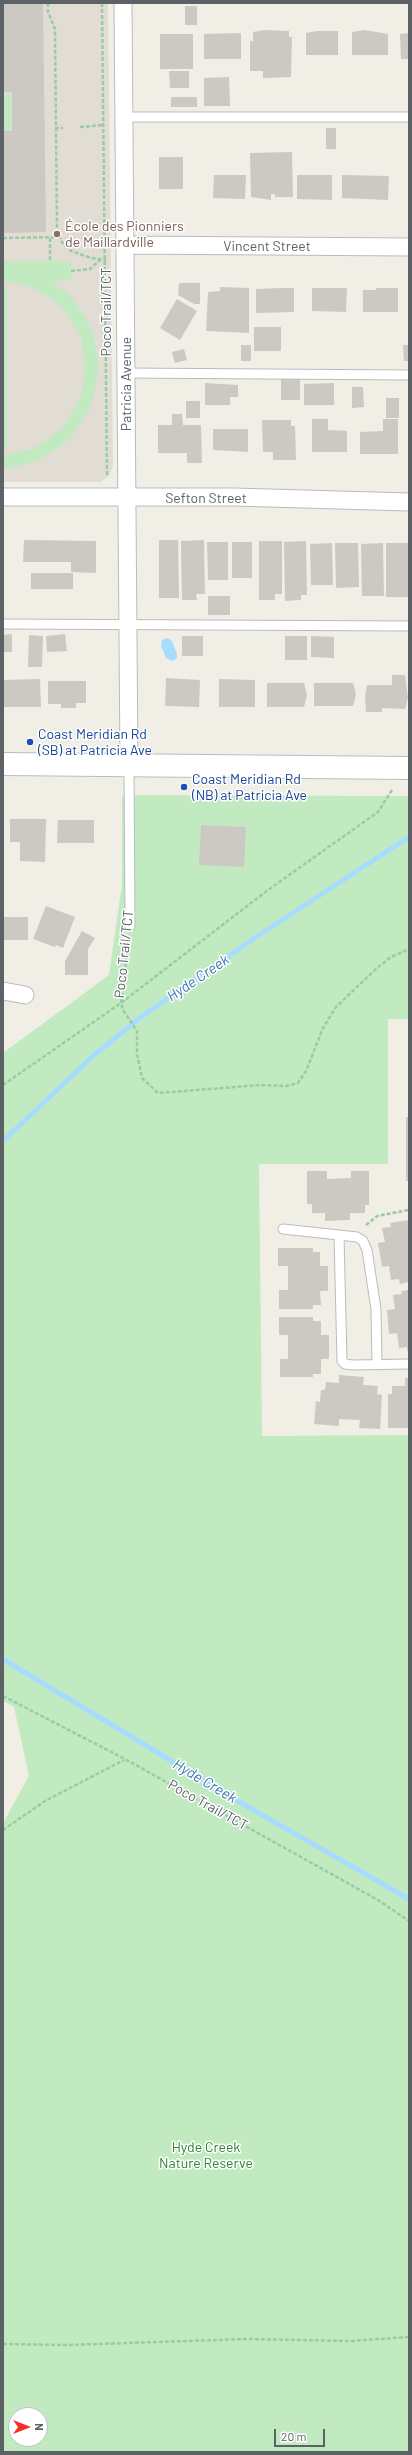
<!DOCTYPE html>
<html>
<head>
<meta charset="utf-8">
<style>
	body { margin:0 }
	#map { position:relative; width:412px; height:2455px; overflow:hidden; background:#f1eee6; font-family:Barlow,sans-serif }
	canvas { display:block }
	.frame { position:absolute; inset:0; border:4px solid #5d6267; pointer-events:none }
	.north { position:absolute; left:8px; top:2407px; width:40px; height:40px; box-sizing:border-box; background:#fff; border:1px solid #bec0c2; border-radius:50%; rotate:90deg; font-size:11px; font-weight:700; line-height:16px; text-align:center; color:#5d6267 }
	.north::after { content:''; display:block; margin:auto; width:14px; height:18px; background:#f62f26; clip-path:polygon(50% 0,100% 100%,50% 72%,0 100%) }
	.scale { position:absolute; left:274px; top:2429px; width:51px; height:18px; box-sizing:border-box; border:2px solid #5d6267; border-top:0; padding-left:5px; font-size:12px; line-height:14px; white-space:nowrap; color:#5d6267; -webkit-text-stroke:3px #fff; paint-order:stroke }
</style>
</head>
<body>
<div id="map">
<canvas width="412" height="2455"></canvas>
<div class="frame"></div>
<div class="north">N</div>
<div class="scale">20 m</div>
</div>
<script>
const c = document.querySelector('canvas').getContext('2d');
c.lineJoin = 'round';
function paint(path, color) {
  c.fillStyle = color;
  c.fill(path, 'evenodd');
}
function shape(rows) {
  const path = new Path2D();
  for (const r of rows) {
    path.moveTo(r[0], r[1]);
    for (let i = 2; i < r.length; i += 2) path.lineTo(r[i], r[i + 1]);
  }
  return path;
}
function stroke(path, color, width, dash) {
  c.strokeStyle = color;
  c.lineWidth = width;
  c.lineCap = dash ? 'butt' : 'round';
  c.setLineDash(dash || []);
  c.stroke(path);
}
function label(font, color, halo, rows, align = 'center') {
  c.font = font + ' Barlow,sans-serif';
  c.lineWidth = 3;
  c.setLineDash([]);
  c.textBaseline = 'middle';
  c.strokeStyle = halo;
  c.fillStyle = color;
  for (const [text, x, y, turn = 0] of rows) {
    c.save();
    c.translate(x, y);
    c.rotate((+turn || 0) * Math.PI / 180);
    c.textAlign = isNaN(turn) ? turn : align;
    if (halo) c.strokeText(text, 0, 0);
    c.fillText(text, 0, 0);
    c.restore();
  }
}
const education = shape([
	[3,3,108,3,113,465,109,476,100,482,3,482]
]);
const green = shape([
	[3,94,11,94,11,130,3,131],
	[3,261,71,261,71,280,51,281,71,296,88,322,94,336,99,366,94,396,89,410,72,436,61,446,35,462,6,469,3,469,3,455,33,449,57,432,67,422,82,394,85,367,81,338,66,312,55,301,30,286,3,281],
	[3,286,7,286,7,449,3,449],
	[122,795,409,796,409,1019,388,1019,388,1164,259,1164,262,1436,409,1435,409,2452,3,2452,3,1823,29,1776,14,1707,3,1701,3,1053,109,975,122,884],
	[16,2415,40,2415,40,2439,16,2439]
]);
const water = shape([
	[167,638,172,641,177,654,177,658,173,661,166,658,161,646,162,640]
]);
const stream = shape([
	[3,1141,93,1056,141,1017,256,937,409,837],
	[3,1659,229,1796,409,1899]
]);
const building = shape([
	[3,3,43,3,46,232,3,233,3,131,12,131,12,92,3,92],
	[185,6,197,6,197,25,185,25],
	[264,30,289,31,289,37,292,37,291,77,263,78,263,71,250,71,250,41,253,41,253,32],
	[365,30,388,34,388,55,352,55,352,32],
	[317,31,338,31,338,55,306,55,306,33],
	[241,33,241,59,204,59,204,34],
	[409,33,409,59,401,59,400,34],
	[160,34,193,34,193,69,160,69],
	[169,71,189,71,189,88,170,88],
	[229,77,230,106,204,106,204,78],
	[171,97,197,97,197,107,171,107],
	[326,128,336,128,336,149,326,149],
	[292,152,293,197,275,197,275,194,271,194,271,200,251,197,250,153],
	[159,157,183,157,183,189,159,189],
	[214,175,246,175,245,199,213,198],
	[297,175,332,175,332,200,297,199],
	[342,175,389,176,388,200,342,198],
	[179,283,200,283,200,304,194,304,178,295],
	[220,287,249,288,249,333,206,331,208,292,220,291],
	[280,288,294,288,294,312,256,313,256,289],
	[312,288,347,288,346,312,312,311],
	[376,288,398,288,398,312,363,312,363,290,376,290],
	[177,299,197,311,180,340,160,328],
	[254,327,281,327,281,351,254,351],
	[241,345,251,345,251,361,241,361],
	[403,345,409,345,409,361,404,361],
	[184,349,187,360,175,363,172,352],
	[281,379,300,379,300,400,281,400],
	[205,383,238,385,238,397,230,397,230,405,205,405],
	[334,383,334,405,304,405,304,384],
	[352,387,363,387,364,407,352,408],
	[386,398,399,398,399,418,386,418],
	[186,401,200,401,200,418,186,418],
	[172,414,182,414,183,425,201,425,202,463,187,463,187,453,158,453,158,425,172,425],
	[312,419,328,419,328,430,347,431,347,452,312,452],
	[383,419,398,419,398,454,360,454,360,432,383,431],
	[262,420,291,420,291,426,295,426,296,460,273,460,273,452,263,452],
	[213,429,248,429,248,452,213,450],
	[24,540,96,541,96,573,71,572,71,562,23,562],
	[159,540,178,540,179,598,159,598],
	[204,540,205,594,196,594,197,600,182,600,181,541],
	[259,541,282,541,282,594,275,594,275,600,259,600],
	[306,541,307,595,301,595,301,600,285,601,284,542],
	[207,542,228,542,228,580,208,580],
	[232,542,252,542,252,578,232,578],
	[332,543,333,585,311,585,310,544],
	[335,543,358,543,359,587,336,588],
	[383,543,384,596,362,596,361,544],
	[386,543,408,543,409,597,386,597],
	[31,573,73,573,73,589,31,589],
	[208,596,230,596,230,615,208,615],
	[12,634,12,652,3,652,3,635],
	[65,634,67,651,47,652,46,636],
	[29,635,43,636,42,667,28,667],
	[182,636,203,636,203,656,182,656],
	[285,636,307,636,307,660,285,660],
	[311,636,334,637,334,658,311,657],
	[392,675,405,675,408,698,405,709,382,708,382,712,366,712,365,697,367,685,392,685],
	[166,678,200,680,199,707,165,706],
	[40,679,41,707,3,707,3,680],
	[219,679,255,680,255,707,219,707],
	[48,681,86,681,86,703,76,703,76,708,61,708,61,704,48,704],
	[267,683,304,683,307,695,304,707,267,707],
	[314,683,353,683,356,694,353,706,314,706],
	[3,819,4,819,4,865,3,865],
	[10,819,46,819,45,862,20,861,20,842,10,842],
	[58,820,94,820,94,843,57,843],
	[201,825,246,827,244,867,199,865],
	[46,906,75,917,63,948,56,945,55,947,33,939],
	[3,917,28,917,28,940,3,940],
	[82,931,95,938,88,949,88,975,65,975,65,961],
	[408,1041,409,1041,409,1104,408,1104],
	[406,1117,409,1117,409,1181,406,1181],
	[307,1171,327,1171,327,1179,351,1178,351,1171,369,1171,369,1205,365,1205,365,1213,350,1213,350,1220,325,1221,325,1213,312,1213,312,1204,307,1204],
	[409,1220,409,1282,400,1284,399,1279,391,1280,389,1266,382,1267,378,1243,385,1242,382,1228,391,1227,390,1223],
	[278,1248,313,1248,313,1252,320,1252,320,1266,328,1266,328,1291,320,1291,321,1305,313,1305,313,1309,279,1309,279,1290,288,1290,288,1266,278,1266],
	[409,1290,409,1351,407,1351,407,1347,399,1348,397,1333,389,1334,387,1310,395,1309,393,1295,402,1294,401,1291],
	[279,1317,313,1317,313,1321,321,1321,321,1335,329,1335,329,1359,321,1359,321,1374,313,1374,313,1377,280,1377,280,1359,288,1359,288,1335,279,1335],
	[339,1375,364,1377,363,1385,378,1386,377,1394,382,1395,380,1429,359,1428,360,1420,339,1419,339,1426,314,1424,316,1401,320,1402,321,1390,325,1390,326,1382,339,1383],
	[405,1378,409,1378,408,1428,388,1428,388,1394,392,1394,392,1386,405,1386]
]);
const path = shape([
	[48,3,48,12,55,29,57,231,62,242,71,251,91,258,106,260],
	[102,3,107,477],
	[80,127,103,125],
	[55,128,63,128],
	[3,238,59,237],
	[50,238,50,261],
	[71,271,90,269,100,260],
	[108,740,111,731],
	[392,790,378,812,268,890,121,1003,123,1010,137,1031,137,1054,142,1078,158,1093,261,1085,286,1086,298,1083,306,1071,323,1028,336,1007,377,968,391,957,409,949],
	[3,1085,121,1003,129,938],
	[366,1225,377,1216,409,1210],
	[3,1696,125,1759,378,1900,409,1921],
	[3,1830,45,1801,124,1760],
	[3,2344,67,2345,247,2339,350,2341,409,2337]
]);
const service = shape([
	[123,117,409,117],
	[126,373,409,375],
	[3,624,409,626],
	[129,765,130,926],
	[283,1229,339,1235,342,1361,345,1364,352,1365,409,1364],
	[339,1235,357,1237,363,1241,367,1250,376,1309,377,1365]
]);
const minor = shape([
	[123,3,129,765],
	[125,245,409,247],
	[3,497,234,497,409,502],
	[3,991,25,995]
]);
const secondary = shape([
	[3,764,409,768]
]);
const markers = [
	[57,234,4,"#8d6e63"],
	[30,742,4,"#1a4fb4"],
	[184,787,4,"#1a4fb4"]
];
const educationNames = [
	["École des Pionniers",65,226],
	["de Maillardville",65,242]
];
const streetNames = [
	["Vincent Street",267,246],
	["Poco Trail/TCT",106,312,-90],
	["Patricia Avenue",126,384,-90],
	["Sefton Street",206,498],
	["Poco Trail/TCT",124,954,-84],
	["Poco Trail/TCT",208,1805,29]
];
const transitNames = [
	["Coast Meridian Rd",38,734],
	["(SB) at Patricia Ave",38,750],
	["Coast Meridian Rd",192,779],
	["(NB) at Patricia Ave",192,795]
];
const parkNames = [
	["Hyde Creek",206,2147],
	["Nature Reserve",206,2163]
];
const waterNames = [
	["Hyde Creek",198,978,-34],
	["Hyde Creek",205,1781,31]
];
paint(education, '#e1ddd4');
paint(green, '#c2eac1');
paint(water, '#a7dcff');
stroke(stream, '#a7dcff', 5);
paint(building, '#ccc9c3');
stroke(service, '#b8bcc0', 11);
stroke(minor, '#b8bcc0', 19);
stroke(secondary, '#b9bdc2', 24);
stroke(path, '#99cca6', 2.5, [4, 2]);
stroke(service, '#fff', 9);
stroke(minor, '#fff', 17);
stroke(secondary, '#fff', 22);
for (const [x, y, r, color] of markers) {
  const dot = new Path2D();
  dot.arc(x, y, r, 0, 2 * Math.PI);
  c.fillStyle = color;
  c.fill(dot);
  stroke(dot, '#fff', 1.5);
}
label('14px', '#785e54', '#fff', educationNames, 'left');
label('14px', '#5d6267', '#fff', streetNames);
label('14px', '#164399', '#fff', transitNames, 'left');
label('14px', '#2e852f', '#fff', parkNames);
label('italic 15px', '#3878b1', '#fff', waterNames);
</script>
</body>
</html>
